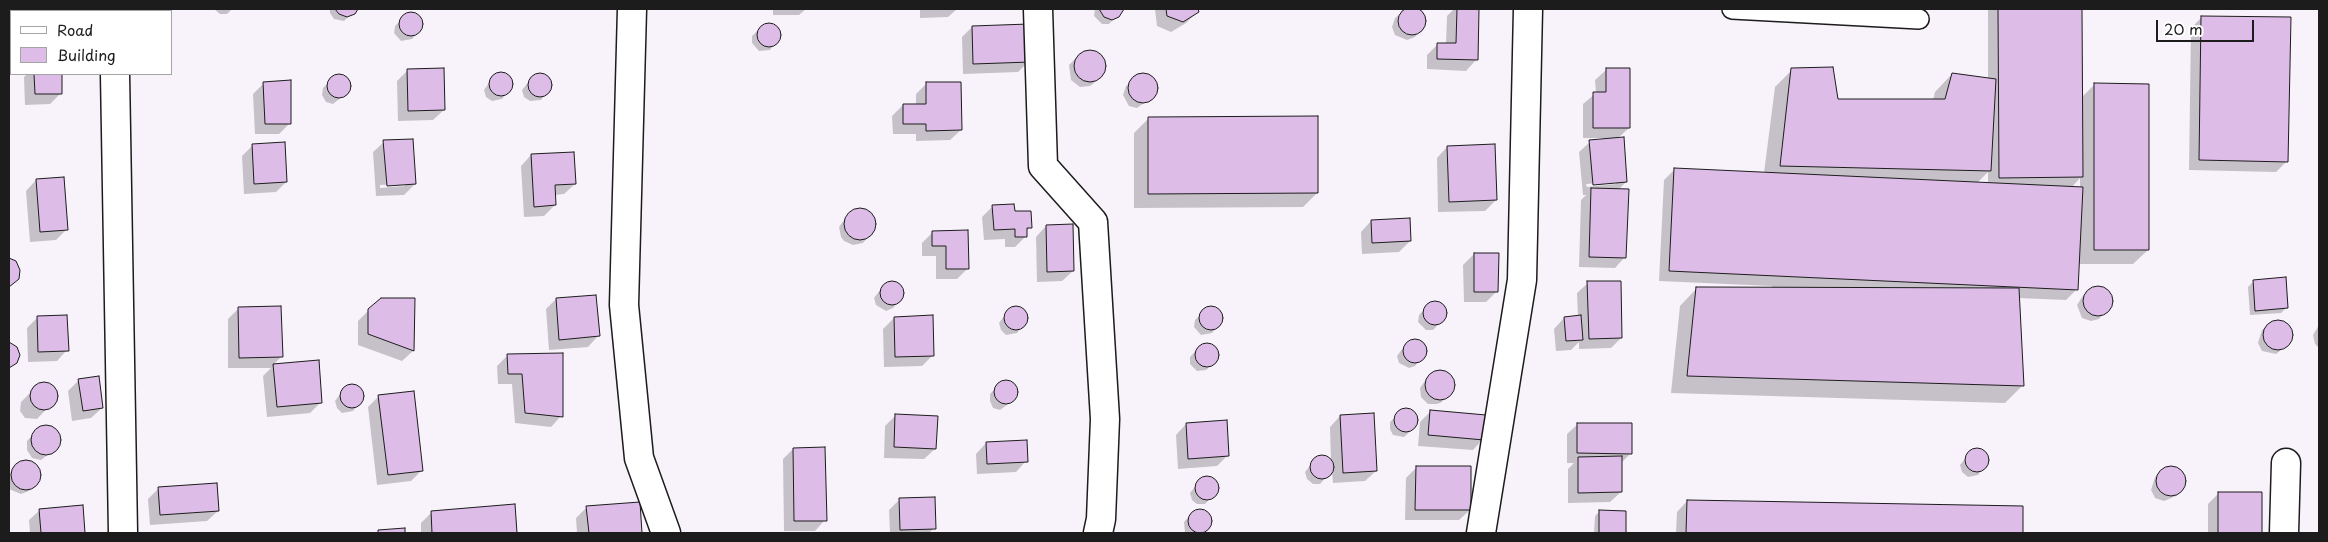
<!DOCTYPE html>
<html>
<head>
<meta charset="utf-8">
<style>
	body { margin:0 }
	#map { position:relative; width:2328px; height:542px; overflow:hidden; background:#f8f2fa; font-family:"Playpen Sans",sans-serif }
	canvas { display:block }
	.frame { position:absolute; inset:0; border:10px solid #1c1c1c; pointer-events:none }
	.legend { position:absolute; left:10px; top:10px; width:162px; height:65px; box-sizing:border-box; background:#fff; border:1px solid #a4a4a4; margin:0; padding:6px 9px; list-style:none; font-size:15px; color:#1c1c1c }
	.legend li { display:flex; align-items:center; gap:10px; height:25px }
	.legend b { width:25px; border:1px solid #a4a4a4 }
	.scale { position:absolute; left:2156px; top:20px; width:98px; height:22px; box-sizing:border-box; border:2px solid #1c1c1c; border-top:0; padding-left:6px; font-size:15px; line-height:18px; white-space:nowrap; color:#1c1c1c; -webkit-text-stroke:4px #fff; paint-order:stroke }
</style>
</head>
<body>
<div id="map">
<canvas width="2328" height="542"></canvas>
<div class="frame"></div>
<ul class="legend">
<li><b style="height:6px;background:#fff"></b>Road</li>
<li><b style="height:14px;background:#debce8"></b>Building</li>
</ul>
<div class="scale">20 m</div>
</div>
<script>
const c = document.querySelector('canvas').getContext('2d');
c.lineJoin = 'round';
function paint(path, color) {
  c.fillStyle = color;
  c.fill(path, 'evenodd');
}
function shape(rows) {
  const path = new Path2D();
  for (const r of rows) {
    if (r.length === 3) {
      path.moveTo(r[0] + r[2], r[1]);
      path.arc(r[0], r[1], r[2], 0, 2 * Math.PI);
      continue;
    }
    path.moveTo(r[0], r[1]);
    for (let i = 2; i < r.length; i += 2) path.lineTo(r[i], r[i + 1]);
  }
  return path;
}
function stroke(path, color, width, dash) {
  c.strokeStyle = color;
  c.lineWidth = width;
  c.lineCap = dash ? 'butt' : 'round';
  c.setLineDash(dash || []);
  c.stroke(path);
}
const shadow = shape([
	[214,9,232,9,227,14,220,14],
	[330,9,356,9,344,21,334,19,330,13],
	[773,9,806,9,799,15,773,15],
	[920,9,957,9,948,17,920,18],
	[1095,9,1122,9,1122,10,1109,24,1102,24,1094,16],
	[1155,9,1197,9,1197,12,1186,23,1171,32,1157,26],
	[1407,9,1421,11,1425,23,1415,37,1407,40,1395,35,1392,27,1395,18],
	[1454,9,1478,9,1476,60,1466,71,1427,69,1427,55,1438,44,1446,44,1447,16],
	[1988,9,2080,9,2081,98,2095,84,2148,250,2133,264,2078,264,2077,289,2066,300,2018,298,2022,386,2005,403,1671,393,1680,306,1697,288,1772,289,1772,286,1659,281,1664,180,1675,169,1764,173,1775,87,1792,70,1836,100,1933,100,1935,92,1952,74,1988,79],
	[1988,172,1988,184,1977,183],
	[2080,178,2080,188,2071,188],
	[406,15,416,15,421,20,422,27,412,39,401,41,394,33,395,26],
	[2202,17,2287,161,2276,172,2189,170,2191,28],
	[9,24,11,24,11,41,9,44],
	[763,25,774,25,778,30,779,37,770,50,759,51,752,43,752,36],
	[972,27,1029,61,1018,72,963,74,962,37],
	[1091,51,1103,57,1105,67,1094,83,1090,86,1080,87,1071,80,1069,65,1082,52],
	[408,70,444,110,433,120,398,121,397,81],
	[1606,70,1629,128,1617,139,1626,182,1618,190,1625,257,1615,268,1579,267,1581,200,1586,195,1583,195,1579,152,1590,142,1604,140,1604,138,1583,138,1583,104,1596,93,1595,80],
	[1616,182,1616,184,1587,187,1586,184],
	[503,73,511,80,512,87,502,99,492,101,486,97,484,90,493,77],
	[27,74,60,74,61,93,50,104,25,105,24,77],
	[542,74,550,80,551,87,541,100,530,101,524,97,522,90,534,75],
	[1139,75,1152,79,1156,86,1155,95,1137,108,1129,106,1123,95,1126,86],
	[334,77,344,77,350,85,348,92,333,104,326,102,322,95,323,88],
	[263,84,290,123,279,134,255,134,253,94],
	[926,84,961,130,950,140,916,141,916,134,893,134,892,116,903,105,916,105,916,94],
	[1149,118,1317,193,1303,207,1134,208,1134,133],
	[384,142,415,184,404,195,376,196,373,152],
	[405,184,405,186,380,188,380,185],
	[253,145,286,182,276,192,244,194,242,156],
	[1447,147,1496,200,1485,211,1438,212,1437,158],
	[531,155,575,184,564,194,554,195,555,205,544,216,524,217,521,166],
	[36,180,67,229,56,240,30,242,26,191],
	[993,206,1013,212,1030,227,1026,231,1026,236,1015,247,1005,247,1005,239,984,240,982,217],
	[859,208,872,214,875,229,863,243,853,245,844,241,841,237,839,227,850,212],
	[1371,221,1410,241,1399,252,1362,254,1361,232],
	[1046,226,1073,271,1062,281,1037,282,1036,237],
	[933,232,968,268,957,279,936,279,936,256,922,256,922,243],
	[1474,254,1497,291,1486,302,1464,302,1463,265],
	[2254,281,2287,307,2281,313,2250,315,2248,287],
	[894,282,902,289,903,296,893,308,886,311,876,305,874,298,883,286],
	[1588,283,1621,338,1611,348,1579,349,1579,342,1571,350,1556,351,1554,329,1564,318,1578,317,1577,293],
	[2101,287,2108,292,2111,305,2099,319,2091,321,2082,318,2077,305,2082,297,2088,291],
	[413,299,413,351,402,361,358,345,358,321,369,310],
	[556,299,598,336,588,347,549,350,546,309],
	[1430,304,1440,304,1445,309,1446,316,1433,330,1426,330,1418,322,1419,315],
	[1018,307,1026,313,1027,320,1017,333,1006,335,1001,330,999,323,1008,311],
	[1209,307,1216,309,1221,314,1222,321,1212,333,1201,335,1194,327,1195,320],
	[239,308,281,357,273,365,321,402,310,413,267,417,263,376,271,368,228,368,228,319],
	[38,317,67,350,57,361,28,362,27,328],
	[894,318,933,355,922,366,884,367,883,329],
	[2281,321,2289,325,2292,334,2290,343,2276,354,2262,351,2258,343,2262,330,2268,325],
	[2319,325,2319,348,2315,344,2313,335],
	[1416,340,1422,343,1425,354,1415,366,1409,368,1399,363,1397,356,1406,344],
	[1201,345,1212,345,1218,354,1216,361,1206,370,1197,371,1190,364,1190,357],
	[507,356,561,416,551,427,515,423,512,384,498,384,497,366],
	[1438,371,1447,372,1453,379,1453,388,1442,402,1437,404,1428,404,1421,397,1420,388,1430,374],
	[79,380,102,408,91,418,72,421,68,391],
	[1001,383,1011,383,1017,391,1016,398,1000,410,993,408,990,401,990,394],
	[47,384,56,392,56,399,37,419,25,418,20,411,21,402,38,385],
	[354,385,362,392,363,399,353,411,342,413,337,408,335,401,344,389],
	[379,396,421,471,411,481,377,485,368,407],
	[1404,409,1411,410,1417,419,1416,426,1404,437,1393,435,1390,429,1390,422],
	[1431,411,1483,439,1473,450,1418,446,1420,422],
	[896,415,935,449,924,459,884,458,885,426],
	[1340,416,1376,471,1365,481,1333,483,1332,471,1320,484,1313,484,1307,479,1305,472,1317,457,1324,456,1331,462,1330,427],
	[1186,424,1228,455,1217,466,1178,469,1176,435],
	[1578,424,1631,453,1621,463,1621,492,1610,502,1568,503,1568,469,1574,463,1567,463,1567,434],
	[51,427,59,438,58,447,41,460,32,458,27,450,27,441,39,428],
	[986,443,1026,461,1016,472,977,474,976,454],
	[793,449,825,520,815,531,784,531,783,459],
	[1979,449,1988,455,1988,462,1978,475,1968,477,1962,472,1960,465,1972,450],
	[23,462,36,465,40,477,29,491,21,494,9,489,9,474],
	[2169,467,2181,472,2185,481,2182,490,2176,496,2164,501,2155,498,2151,490,2155,477],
	[1416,468,1470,510,1459,520,1405,520,1406,478],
	[1209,477,1217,483,1218,490,1205,504,1197,504,1192,500,1190,493,1202,478],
	[159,488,218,511,207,521,150,525,148,499],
	[2219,493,2260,493,2260,533,2208,533,2208,504],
	[900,499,934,528,929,533,890,533,889,510],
	[1687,501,2022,507,2021,533,1676,533,1677,512],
	[639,503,641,533,577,533,576,518,587,507],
	[514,506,516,533,421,533,421,523,431,513],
	[82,507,84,533,30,533,29,520,40,510],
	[1194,511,1205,511,1210,516,1211,523,1203,533,1185,533,1184,522],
	[1600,511,1625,512,1624,533,1594,533,1595,516]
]);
const building = shape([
	[1412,21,14],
	[335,9,358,9,355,14,347,17,339,14,335,9],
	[1099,9,1124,9,1119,17,1112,20,1104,17,1099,9],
	[1166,9,1198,9,1199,12,1183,22,1167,16,1166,9],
	[1457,9,1479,9,1478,60,1437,59,1437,43,1456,43,1457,9],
	[1998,9,2082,9,2083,177,1999,178,1998,9],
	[411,24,12],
	[2201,16,2291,17,2288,162,2199,160,2201,16],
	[769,35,12],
	[9,23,11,23,11,40,9,40,9,23],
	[1029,24,1030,62,973,64,972,26,1029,24],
	[1090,66,16],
	[1833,67,1838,99,1945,99,1952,73,1996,79,1991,171,1780,166,1791,68,1833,67],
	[444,68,445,110,408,111,407,69,444,68],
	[1606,68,1630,68,1630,128,1593,128,1593,92,1606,92,1606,68],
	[501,84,12],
	[540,85,12],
	[1143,88,15],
	[339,86,12],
	[34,74,62,74,62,94,35,94,34,74],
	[291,80,291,124,265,124,263,82,291,80],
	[926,82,961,82,962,130,926,131,926,124,903,124,903,104,926,104,926,82],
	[2094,83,2149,84,2149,250,2094,250,2094,83],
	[1318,116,1318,193,1148,194,1148,117,1318,116],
	[1624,137,1627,182,1593,185,1589,140,1624,137],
	[413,139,416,184,387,186,383,140,413,139],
	[285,142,287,182,254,184,252,144,285,142],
	[1495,144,1497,200,1449,202,1447,146,1495,144],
	[574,152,576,184,555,185,556,205,534,207,531,154,574,152],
	[1674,168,2083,187,2078,290,1669,271,1674,168],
	[64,177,68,230,40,232,36,179,64,177],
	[1591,188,1629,189,1626,258,1589,257,1591,188],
	[1014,204,1015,211,1031,211,1032,228,1027,228,1027,237,1015,237,1015,229,994,230,992,205,1014,204],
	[860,224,16],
	[1410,218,1411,241,1372,243,1371,220,1410,218],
	[1073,224,1074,271,1047,272,1046,225,1073,224],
	[968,230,969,269,946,269,946,246,932,246,932,231,968,230],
	[1474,253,1499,253,1498,292,1474,292,1474,253],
	[9,258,16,261,20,270,19,279,9,287,9,258],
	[2286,277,2288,308,2255,311,2253,280,2286,277],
	[892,293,12],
	[1587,281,1621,281,1622,338,1589,339,1587,281],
	[2098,301,15],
	[1696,287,2019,288,2024,386,1687,376,1696,287],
	[596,295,600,336,559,340,556,298,596,295],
	[381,298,415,298,414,351,368,334,368,309,381,298],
	[1435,313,12],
	[1016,318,12],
	[1211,318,12],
	[281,306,283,357,239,358,238,307,281,306],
	[67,315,69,351,38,352,37,316,67,315],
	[933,315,934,356,895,357,894,317,933,315],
	[1581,315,1583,340,1566,341,1564,317,1581,315],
	[2278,335,15],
	[1415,351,12],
	[9,342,17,347,20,355,17,363,9,368,9,342],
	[1207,355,12],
	[563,353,563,417,525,413,522,374,508,374,507,354,563,353],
	[319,360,322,403,277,407,273,364,319,360],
	[1440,385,15],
	[99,376,103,408,83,411,78,379,99,376],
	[1006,392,12],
	[44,396,14],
	[352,396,12],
	[414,391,423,471,388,475,378,395,414,391],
	[1406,420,12],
	[1430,410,1486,415,1484,440,1428,435,1430,410],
	[1374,413,1377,471,1343,473,1340,415,1374,413],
	[895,414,938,416,936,449,894,447,895,414],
	[1227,420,1229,456,1188,459,1186,423,1227,420],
	[1577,423,1632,423,1632,454,1577,453,1577,423],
	[46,440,15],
	[1027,440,1028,462,987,464,986,442,1027,440],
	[825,447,827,521,794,521,793,448,825,447],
	[1977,460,12],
	[1322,467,12],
	[1622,456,1622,492,1578,493,1578,457,1622,456],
	[26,475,15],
	[2171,481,15],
	[1416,466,1471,466,1471,510,1415,510,1416,466],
	[1207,488,12],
	[217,483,219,511,160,515,158,487,217,483],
	[2218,492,2262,492,2262,533,2218,533,2218,492],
	[935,497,936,529,900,530,899,498,935,497],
	[1687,500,2023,506,2023,533,1686,533,1687,500],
	[640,502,642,533,589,533,586,506,640,502],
	[515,504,517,533,432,533,431,511,515,504],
	[83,505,85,533,41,533,39,509,83,505],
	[1200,521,12],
	[1599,510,1626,511,1626,533,1599,533,1599,510],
	[405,528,405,533,378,533,378,530,405,528]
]);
const lane = shape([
	[1732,9,1919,19]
]);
const street = shape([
	[114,9,114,11],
	[632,9,624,305,639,458,666,533],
	[1038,9,1043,166,1093,222,1105,419,1101,519,1098,533],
	[115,74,123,533],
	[1481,533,1522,280,1528,9],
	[2284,533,2286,463]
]);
paint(shadow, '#0003');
paint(building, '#debce8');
stroke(building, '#1c1c1c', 1);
stroke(lane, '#1c1c1c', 22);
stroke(street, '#1c1c1c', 31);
stroke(lane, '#fff', 19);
stroke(street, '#fff', 28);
</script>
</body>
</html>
